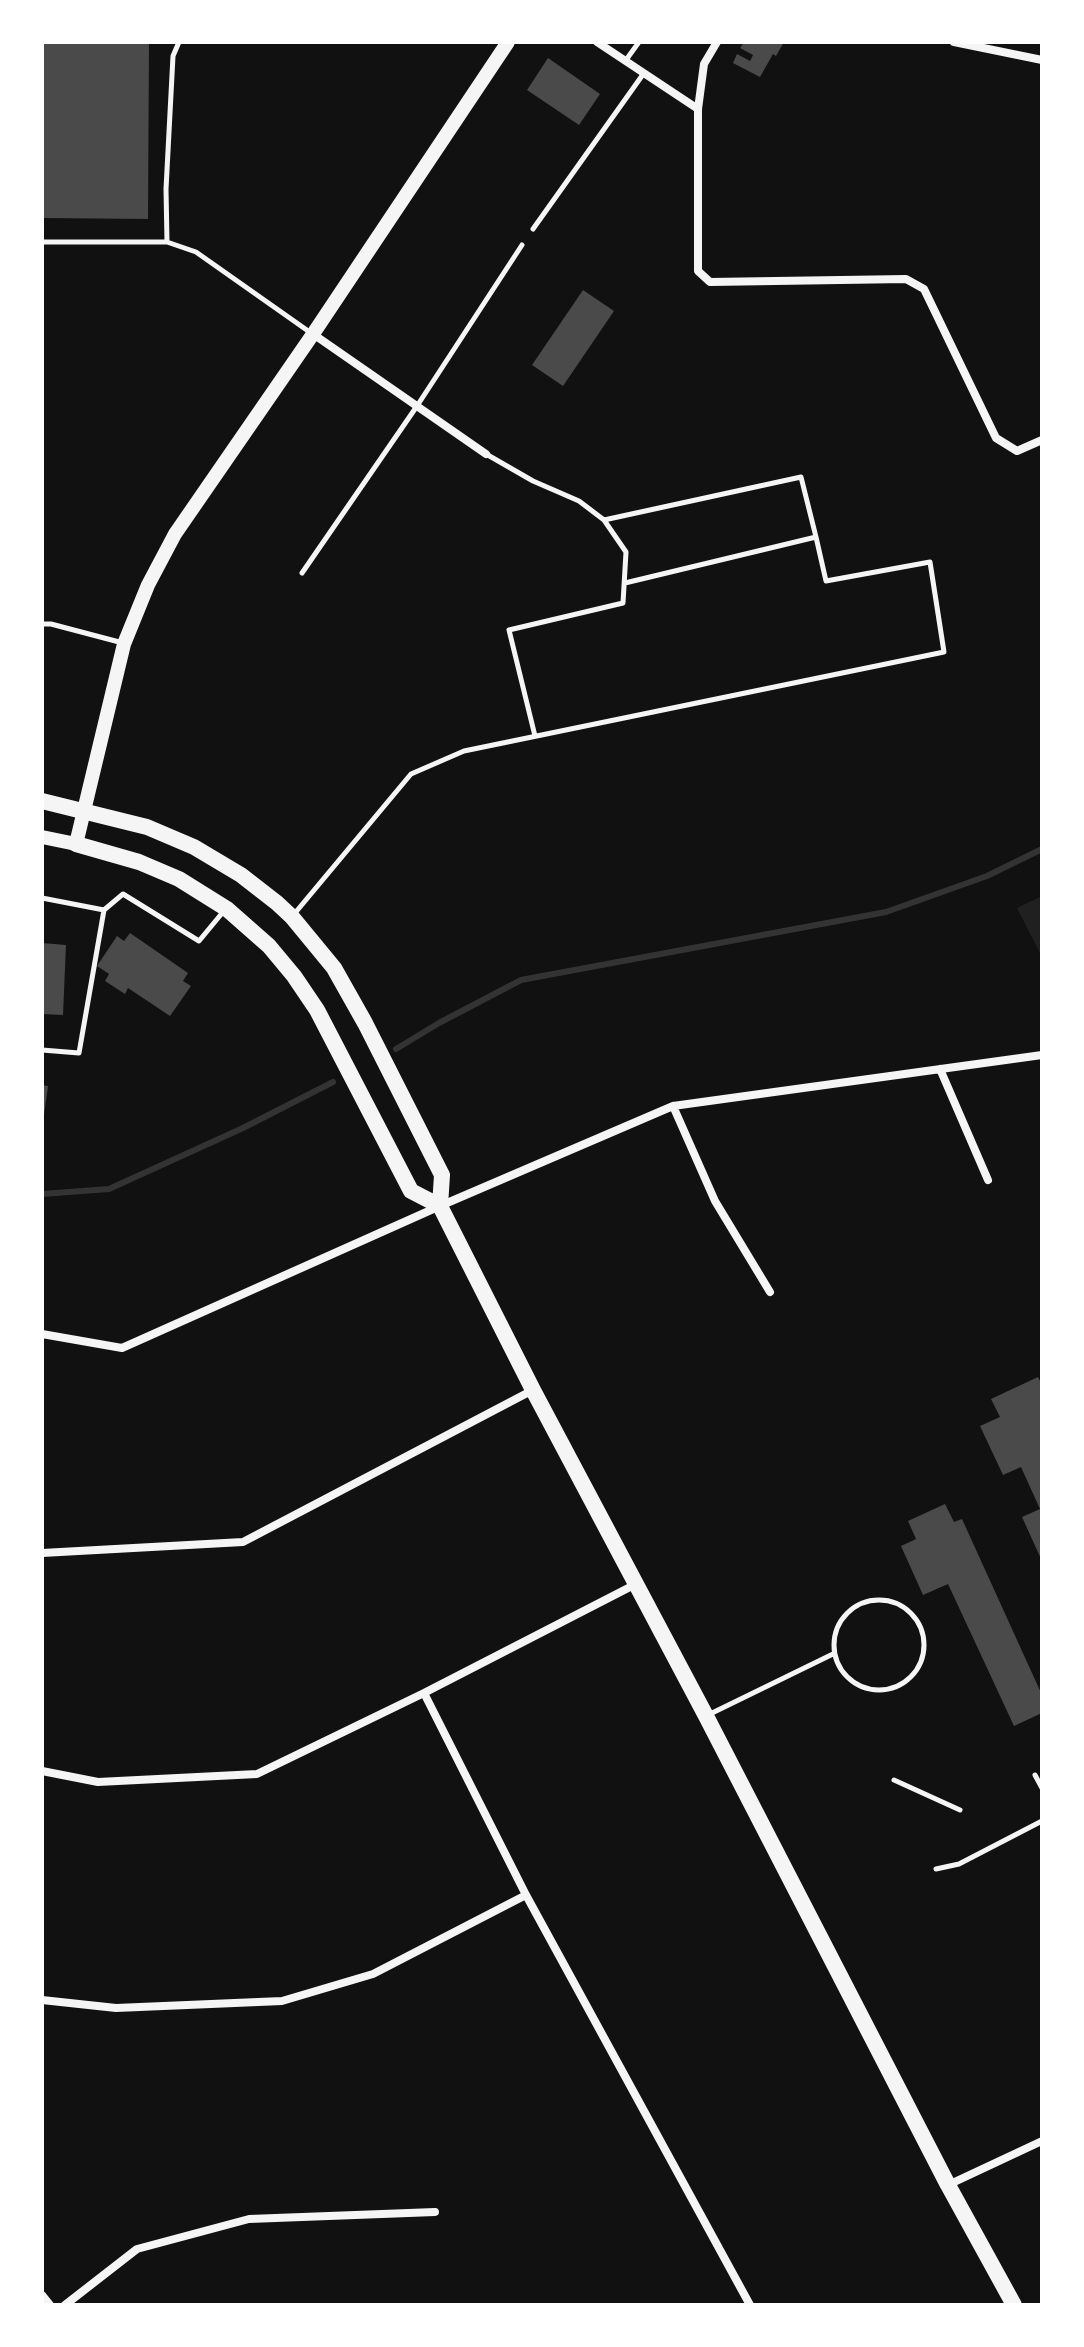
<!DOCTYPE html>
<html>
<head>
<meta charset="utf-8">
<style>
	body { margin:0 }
	#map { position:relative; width:1084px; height:2347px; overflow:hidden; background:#111; font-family:"DejaVu Sans",sans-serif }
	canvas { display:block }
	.frame { position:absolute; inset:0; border:44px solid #fff; pointer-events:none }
</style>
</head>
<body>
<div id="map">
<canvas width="1084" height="2347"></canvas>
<div class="frame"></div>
</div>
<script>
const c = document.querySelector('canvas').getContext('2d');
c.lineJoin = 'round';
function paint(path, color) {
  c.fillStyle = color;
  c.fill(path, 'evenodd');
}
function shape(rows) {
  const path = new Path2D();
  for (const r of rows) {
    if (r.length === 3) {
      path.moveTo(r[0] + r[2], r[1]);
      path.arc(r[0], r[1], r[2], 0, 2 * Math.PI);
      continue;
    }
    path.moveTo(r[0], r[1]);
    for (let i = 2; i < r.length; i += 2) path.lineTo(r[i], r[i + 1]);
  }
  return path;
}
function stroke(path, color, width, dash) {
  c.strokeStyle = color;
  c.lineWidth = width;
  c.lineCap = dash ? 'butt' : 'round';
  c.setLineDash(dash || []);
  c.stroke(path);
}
const green = shape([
	[1042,896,1042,957,1017,908]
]);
const stream = shape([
	[396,1049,439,1023,521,980,886,912,987,876,1042,849],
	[42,1194,109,1189,243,1128,333,1082]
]);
const building = shape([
	[42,42,149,42,148,219,42,218],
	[744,42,784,42,776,56,773,54,760,77,733,63,737,54,750,61,753,55,740,48],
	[548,58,600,94,579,125,527,90],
	[583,290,614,311,563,386,532,365],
	[130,933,188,973,183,981,191,986,170,1016,128,988,125,994,105,981,109,974,97,966,117,936,124,941],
	[42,943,66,945,63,1015,42,1014],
	[42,1085,48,1086,44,1115,42,1115],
	[1038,1377,1042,1385,1042,1561,1022,1517,1040,1509,1021,1467,1003,1475,980,1426,1000,1417,991,1399],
	[945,1504,954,1522,962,1519,1042,1695,1042,1713,1014,1726,948,1584,923,1595,901,1546,916,1539,908,1521]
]);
const service = shape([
	[626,60,639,42],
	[533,229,644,73],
	[42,242,167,242,166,189,173,56,179,42],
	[167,242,196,252,311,333],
	[486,454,533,481,579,501,604,520,626,552,623,603,509,630,535,736],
	[604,520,801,477,816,537,625,583],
	[302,573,417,406,522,245],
	[42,624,51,624,123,643],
	[42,898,104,910],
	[295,913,411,774,464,751,944,652,930,562,826,581,816,537],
	[42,1050,79,1053,104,910,123,894,199,941,223,912],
	[879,1645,45],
	[710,1714,833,1654],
	[1035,1775,1042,1788],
	[894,1780,960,1810],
	[936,1869,959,1864,1042,1821]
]);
const minor = shape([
	[597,42,698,109],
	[717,42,704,64,698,109,698,271,710,282,906,279,924,289,996,438,1017,451,1042,440],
	[954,42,1042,60],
	[313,334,486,454],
	[940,1069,988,1180],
	[673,1106,715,1201,770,1292],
	[42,1334,122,1348,440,1206,673,1106,1042,1055],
	[42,1553,243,1542,533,1390],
	[424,1693,526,1895,750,2305],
	[42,1771,98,1782,257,1774,424,1693,636,1584],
	[42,2000,116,2008,282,2001,373,1974,526,1895],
	[948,2185,1042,2141],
	[42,2295,50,2305],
	[65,2305,137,2249,249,2219,435,2212]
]);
const tertiary = shape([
	[42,837,76,844,124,644,148,585,175,534,313,334,508,42]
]);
const secondary = shape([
	[42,801,147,827,194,847,241,875,277,903,292,917,334,968,365,1023,442,1175,440,1206,533,1390,706,1716,948,2185,1014,2305],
	[76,844,139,862,179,879,227,909,269,946,294,976,317,1010,411,1191,440,1206]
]);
paint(green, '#202020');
stroke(stream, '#333', 6);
paint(building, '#4a4a4a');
stroke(service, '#f5f5f5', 5);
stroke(minor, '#f5f5f5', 8);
stroke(tertiary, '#f5f5f5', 14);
stroke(secondary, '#f5f5f5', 16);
</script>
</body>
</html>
